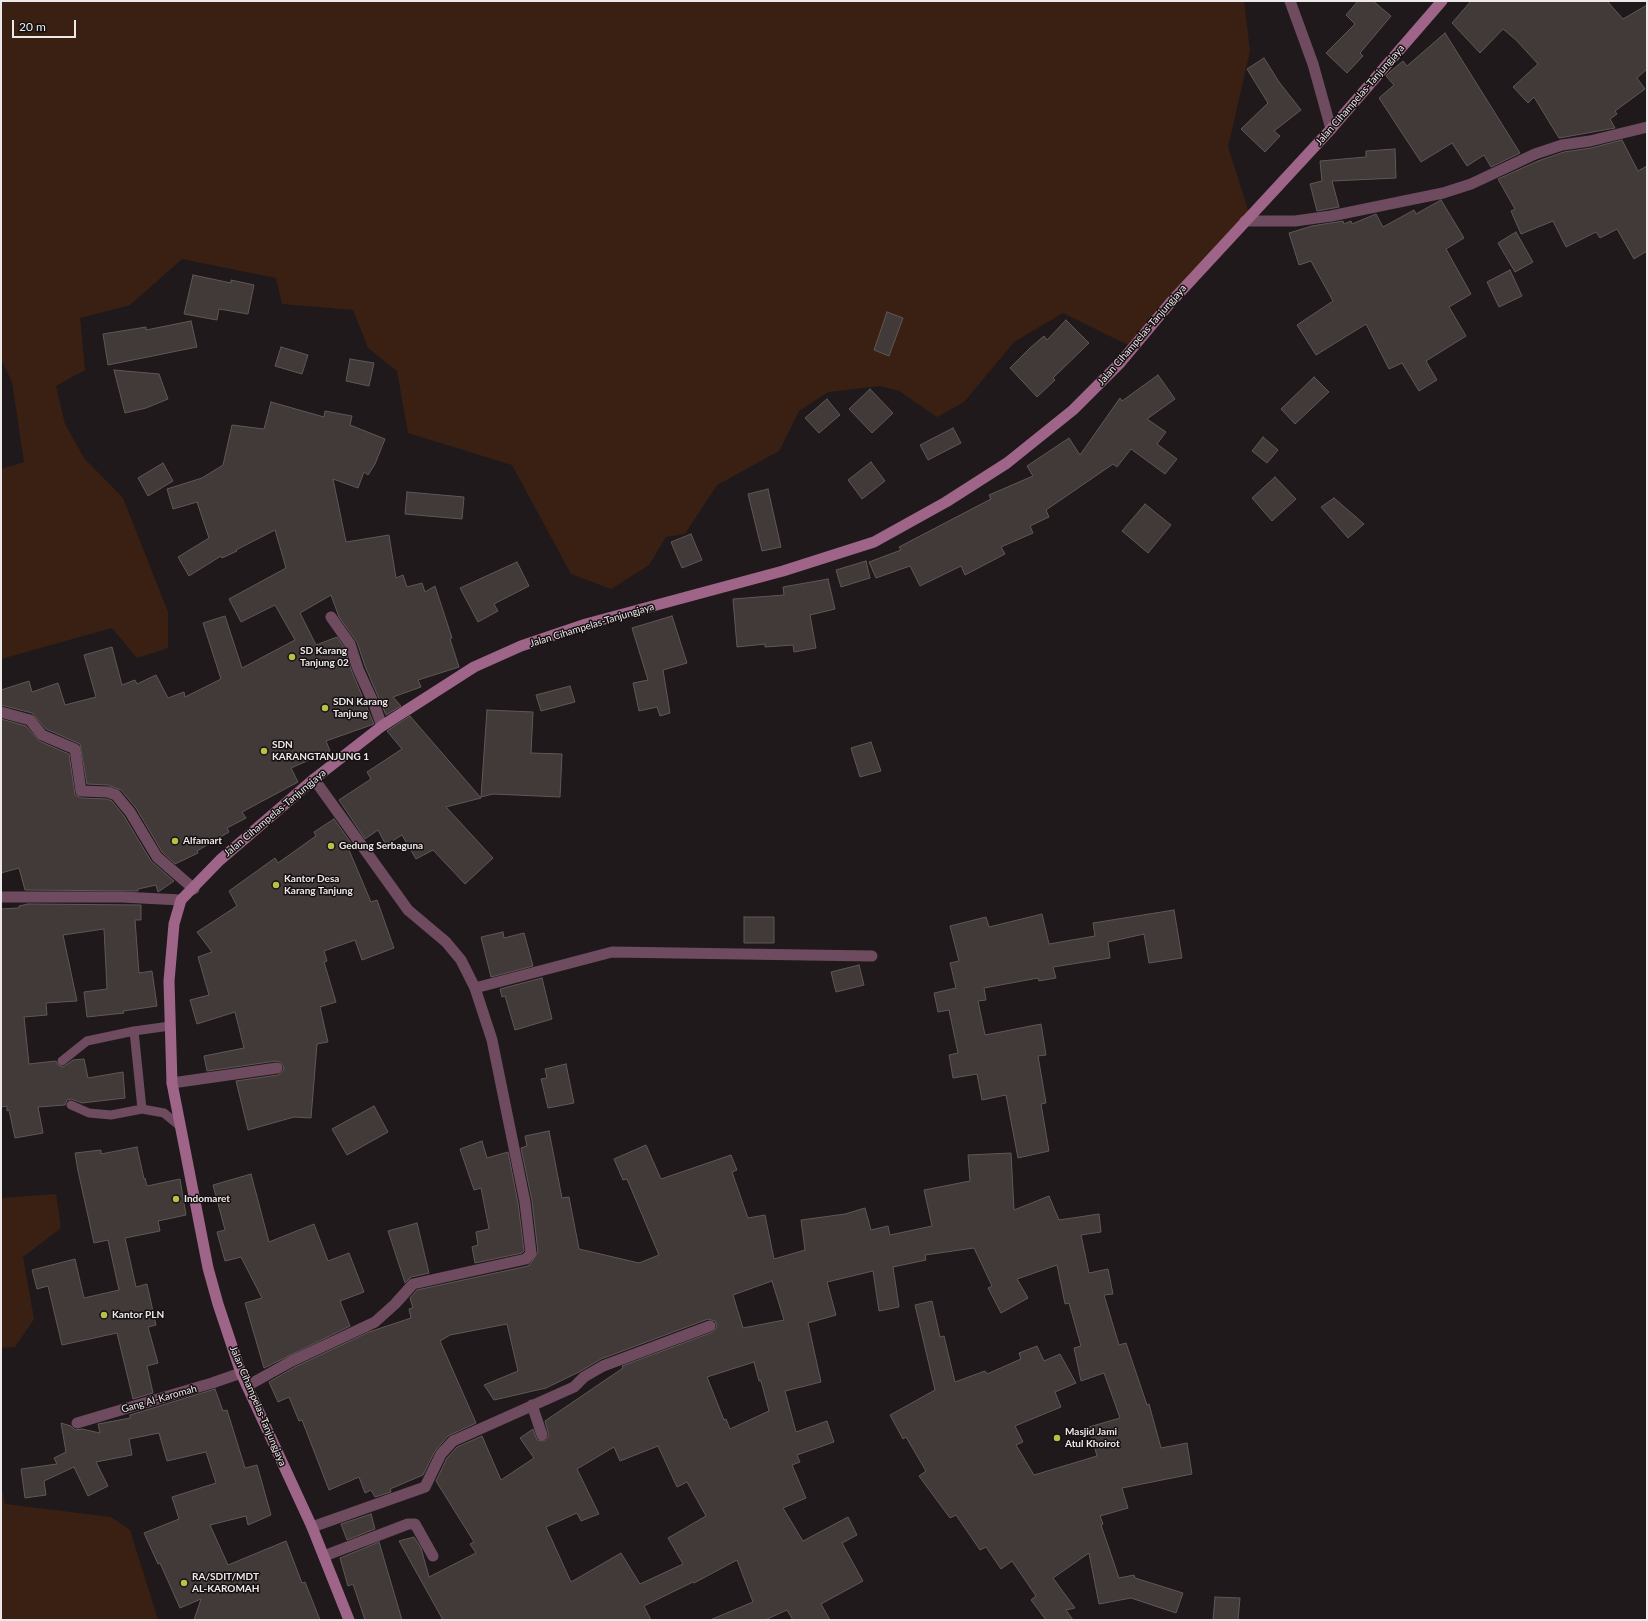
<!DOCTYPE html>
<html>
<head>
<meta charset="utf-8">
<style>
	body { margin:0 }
	#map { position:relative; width:1648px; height:1621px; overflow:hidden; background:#20191b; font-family:Lato,sans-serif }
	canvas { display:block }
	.frame { position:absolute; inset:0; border:2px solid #ede9e9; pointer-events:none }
	.scale { position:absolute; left:12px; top:20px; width:64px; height:18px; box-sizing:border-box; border:2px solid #ede9e9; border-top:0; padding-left:5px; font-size:12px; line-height:14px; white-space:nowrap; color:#ede9e9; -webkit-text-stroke:3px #161012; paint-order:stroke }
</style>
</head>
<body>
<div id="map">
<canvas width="1648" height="1621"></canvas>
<div class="frame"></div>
<div class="scale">20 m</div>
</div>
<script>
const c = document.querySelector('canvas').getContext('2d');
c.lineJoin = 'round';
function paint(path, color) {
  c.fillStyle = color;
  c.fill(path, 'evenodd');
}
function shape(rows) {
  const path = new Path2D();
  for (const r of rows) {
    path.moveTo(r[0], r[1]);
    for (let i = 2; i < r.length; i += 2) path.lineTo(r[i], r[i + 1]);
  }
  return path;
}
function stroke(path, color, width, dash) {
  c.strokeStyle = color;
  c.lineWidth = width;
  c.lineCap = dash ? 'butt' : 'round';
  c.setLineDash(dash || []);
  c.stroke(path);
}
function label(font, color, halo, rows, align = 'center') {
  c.font = font + ' Lato,sans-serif';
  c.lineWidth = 3;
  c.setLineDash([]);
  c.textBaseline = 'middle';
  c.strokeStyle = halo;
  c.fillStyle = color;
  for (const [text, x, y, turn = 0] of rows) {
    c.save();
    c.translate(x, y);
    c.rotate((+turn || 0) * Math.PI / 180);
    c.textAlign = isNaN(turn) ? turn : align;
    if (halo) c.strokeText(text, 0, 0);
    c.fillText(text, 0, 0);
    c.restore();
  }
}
const green = shape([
	[1,1,1244,1,1250,51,1228,147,1249,213,1134,348,1063,313,1014,342,964,402,937,417,899,391,880,386,828,392,799,411,779,451,717,485,685,534,666,537,649,565,611,589,571,574,512,465,408,433,397,371,368,348,353,310,282,304,276,278,182,259,130,305,80,318,85,370,56,386,65,424,84,458,123,498,168,612,168,648,137,658,112,628,1,659,1,469,24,462,12,382,1,359],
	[56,1194,61,1228,23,1257,34,1319,15,1347,1,1348,1,1198],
	[1,1484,5,1504,111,1517,130,1530,158,1620,1,1620]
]);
const building = shape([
	[1358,1,1373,1,1391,16,1360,53,1363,56,1347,73,1326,53,1355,24,1346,15,1358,1],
	[1471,1,1607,1,1623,19,1647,5,1647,69,1637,78,1645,89,1615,111,1617,114,1610,119,1615,128,1559,138,1534,97,1528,103,1513,87,1538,64,1516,40,1503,29,1480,53,1452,23,1471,1],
	[1445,33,1520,153,1491,167,1484,155,1467,166,1452,143,1421,162,1379,98,1394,85,1386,76,1391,71,1403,61,1407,66,1445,33],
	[1264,58,1279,82,1301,110,1274,131,1280,136,1265,152,1241,129,1268,103,1247,69,1264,58],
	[1622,140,1638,171,1647,166,1647,251,1634,259,1617,229,1600,238,1596,232,1566,247,1553,221,1521,234,1511,211,1515,209,1498,179,1538,161,1564,152,1591,148,1622,140],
	[1395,149,1396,178,1332,181,1339,207,1317,211,1310,184,1322,181,1320,161,1366,157,1366,151,1395,149],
	[1441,200,1464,238,1446,249,1471,294,1449,307,1466,336,1426,361,1437,380,1419,391,1402,363,1389,369,1366,324,1316,355,1297,325,1333,301,1311,261,1299,265,1289,233,1312,226,1343,221,1344,224,1351,221,1352,224,1376,214,1383,227,1414,210,1416,214,1441,200],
	[1516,232,1533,262,1515,272,1498,243,1516,232],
	[1510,270,1522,296,1499,307,1487,282,1510,270],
	[193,275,231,283,231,280,254,285,248,314,219,309,217,320,184,314,193,275],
	[887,312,903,318,889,356,874,350,887,312],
	[1066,320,1089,343,1053,378,1055,380,1037,397,1010,368,1030,348,1044,336,1047,340,1066,320],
	[191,321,197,347,108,365,103,334,146,327,146,330,191,321],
	[281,347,308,355,302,374,275,366,281,347],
	[350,359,374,363,369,386,346,381,350,359],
	[114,370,159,374,168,399,146,408,125,413,114,370],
	[1158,375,1175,399,1147,419,1166,432,1157,444,1177,459,1165,474,1131,449,1117,467,1113,464,1046,510,1049,517,1030,526,1033,533,1001,547,1005,554,965,575,961,566,920,586,910,566,876,578,869,562,901,550,899,547,991,499,989,495,1033,476,1027,466,1069,438,1080,455,1120,398,1122,401,1158,375],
	[1314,377,1329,392,1295,424,1281,409,1314,377],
	[870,389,893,413,872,433,849,409,870,389],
	[827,399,840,415,819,433,805,418,827,399],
	[271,402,324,417,325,411,352,416,350,425,385,439,375,464,368,475,364,472,358,488,333,479,346,542,389,535,396,578,403,575,407,587,422,583,425,592,435,586,452,638,450,639,459,667,418,680,421,687,393,697,401,706,386,715,365,666,357,642,339,617,331,595,300,613,316,645,337,637,344,647,352,672,374,724,326,741,330,751,291,768,298,782,242,812,246,818,227,828,229,832,197,851,198,853,175,864,162,852,136,808,121,790,108,785,87,784,80,744,46,729,32,713,1,705,1,690,29,681,32,692,58,683,65,705,96,697,84,655,112,647,122,685,135,680,137,684,156,675,168,698,184,692,185,697,221,679,203,623,225,616,242,668,295,640,275,605,241,622,229,599,286,568,275,530,236,550,237,551,222,558,221,556,189,576,178,557,209,538,197,502,173,509,167,489,202,478,223,465,232,425,264,429,271,402],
	[953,428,961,443,928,460,920,445,953,428],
	[1263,437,1278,450,1267,463,1252,451,1263,437],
	[871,462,885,481,862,499,848,480,871,462],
	[163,463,173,481,148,496,138,478,163,463],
	[1275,477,1296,499,1272,521,1252,498,1275,477],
	[768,489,781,547,762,551,748,494,768,489],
	[407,492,464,497,462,519,405,514,407,492],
	[1334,498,1364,524,1348,538,1321,507,1334,498],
	[1145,504,1171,525,1148,553,1122,531,1145,504],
	[691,534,702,560,682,568,671,542,691,534],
	[866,561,870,578,841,587,836,570,866,561],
	[517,562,529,586,494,604,498,611,478,622,460,588,517,562],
	[828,579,835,609,810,615,816,648,794,652,793,645,765,647,765,644,737,647,733,599,784,595,783,587,828,579],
	[672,616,687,663,663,670,670,713,660,716,657,707,639,711,633,683,648,680,632,628,672,616],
	[570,686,575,702,541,711,536,695,570,686],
	[487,710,533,712,531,753,562,754,560,797,493,794,481,797,487,710],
	[410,716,481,798,446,807,493,858,465,884,433,850,416,859,402,835,386,845,378,830,365,839,339,800,371,779,367,772,402,749,387,731,410,716],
	[1,719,26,726,39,741,69,754,75,795,81,798,107,799,112,801,124,816,151,861,174,881,158,892,156,885,138,889,138,891,25,890,19,868,1,873,1,719],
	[871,742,881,771,860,777,851,748,871,742],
	[334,819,354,847,349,850,371,902,377,900,394,948,362,960,355,940,324,951,327,961,324,962,336,1002,320,1007,328,1042,317,1044,311,1118,294,1117,248,1130,236,1081,278,1075,283,1071,284,1067,280,1062,276,1061,207,1071,204,1056,244,1048,235,1012,197,1024,190,1000,209,995,198,957,212,952,197,932,237,906,229,891,275,858,278,863,316,836,314,832,334,819],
	[28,904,141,905,141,920,135,920,139,973,152,971,157,1006,123,1011,124,1013,87,1017,84,992,107,989,104,929,63,935,77,1001,46,1003,47,1015,24,1017,29,1064,56,1061,58,1065,63,1067,73,1060,84,1059,88,1078,123,1072,125,1098,82,1103,71,1099,67,1100,65,1105,38,1107,43,1133,15,1138,9,1110,7,1111,7,1106,1,1107,1,909,19,908,19,906,28,904],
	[1174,910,1182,958,1149,963,1144,934,1108,942,1110,958,1053,967,1056,978,1039,981,1038,978,984,988,986,1000,978,1001,985,1035,1041,1024,1046,1055,1038,1056,1046,1103,1041,1104,1049,1151,1018,1158,1006,1095,982,1100,977,1074,953,1078,949,1055,958,1053,949,1010,938,1012,934,993,956,988,950,963,959,961,950,926,986,917,989,927,1042,914,1049,944,1095,936,1093,923,1174,910],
	[744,917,774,917,774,943,744,943,744,917],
	[503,932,504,938,524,933,533,966,491,977,481,937,503,932],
	[859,965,864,985,836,992,831,972,859,965],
	[542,978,552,1019,515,1030,505,996,502,997,500,989,542,978],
	[566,1064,574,1103,548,1108,541,1079,547,1078,545,1069,566,1064],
	[374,1106,388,1132,347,1155,332,1129,374,1106],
	[549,1131,562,1198,569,1197,579,1249,639,1263,659,1255,627,1179,623,1180,614,1159,646,1145,661,1179,731,1155,737,1170,732,1172,748,1218,765,1215,774,1259,805,1250,801,1220,845,1214,865,1208,871,1230,888,1226,890,1235,932,1226,924,1190,970,1181,968,1155,1011,1153,1014,1210,1049,1196,1059,1220,1099,1214,1101,1232,1081,1235,1089,1273,1108,1269,1113,1294,1104,1295,1119,1345,1126,1343,1147,1405,1149,1404,1161,1448,1187,1443,1192,1474,1122,1488,1128,1508,1100,1516,1103,1524,1101,1525,1119,1578,1134,1575,1135,1578,1183,1593,1176,1613,1131,1598,1099,1604,1089,1553,1053,1578,1075,1608,1066,1610,1073,1620,1046,1620,1031,1600,1036,1596,1012,1561,1001,1569,986,1547,980,1550,956,1515,950,1518,919,1476,926,1471,906,1437,903,1439,890,1415,935,1390,915,1305,932,1301,940,1337,944,1336,955,1382,985,1371,987,1374,1021,1359,1019,1353,1037,1346,1044,1361,1060,1354,1076,1383,1055,1392,1061,1407,1015,1426,1023,1442,1016,1445,1034,1475,1097,1456,1089,1427,1120,1418,1104,1373,1081,1381,1074,1348,1081,1346,1069,1303,1065,1304,1057,1265,1017,1279,1028,1298,1001,1313,988,1288,992,1286,974,1248,925,1255,926,1260,893,1267,899,1307,879,1311,873,1271,827,1282,836,1315,808,1323,821,1382,785,1391,796,1432,827,1421,834,1442,797,1455,800,1462,792,1465,806,1498,783,1508,803,1541,848,1517,857,1535,842,1543,863,1581,821,1604,830,1620,793,1620,787,1610,765,1620,710,1620,753,1602,737,1560,694,1583,693,1582,644,1606,651,1620,443,1620,399,1541,414,1537,421,1548,429,1577,476,1553,470,1544,474,1542,436,1481,447,1458,457,1447,482,1436,501,1480,534,1458,520,1438,533,1429,537,1440,545,1441,549,1436,545,1421,623,1368,622,1366,713,1332,717,1327,715,1321,708,1319,601,1359,579,1372,546,1388,494,1400,484,1385,518,1371,507,1324,450,1335,440,1341,476,1423,448,1436,435,1451,423,1475,390,1489,391,1492,375,1497,371,1490,365,1493,359,1477,329,1490,302,1420,299,1421,289,1397,278,1402,269,1382,295,1367,369,1332,411,1318,409,1309,413,1308,410,1298,417,1290,528,1266,531,1263,538,1252,532,1201,521,1148,527,1146,525,1136,549,1131],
	[772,1281,784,1320,743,1328,733,1295,772,1281],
	[754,1362,759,1381,761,1381,769,1411,730,1429,726,1419,724,1420,707,1377,754,1362],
	[658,1446,677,1487,687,1482,706,1516,668,1538,683,1564,640,1584,621,1553,571,1582,546,1527,577,1513,581,1521,599,1514,577,1469,614,1447,620,1461,658,1446],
	[482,1141,487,1158,508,1152,518,1203,524,1251,522,1253,475,1263,472,1247,478,1245,476,1232,489,1229,481,1188,474,1190,460,1149,482,1141],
	[137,1147,144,1179,145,1178,147,1186,180,1179,186,1215,158,1221,160,1231,125,1238,136,1287,147,1284,156,1325,148,1327,158,1363,147,1366,153,1393,133,1399,117,1333,62,1345,48,1286,37,1289,32,1270,75,1259,84,1298,119,1290,108,1240,94,1243,78,1171,75,1153,101,1150,101,1154,137,1147],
	[251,1174,269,1242,314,1224,328,1261,349,1253,364,1292,340,1301,350,1326,264,1368,245,1303,262,1298,241,1257,225,1261,217,1232,225,1230,213,1185,251,1174],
	[417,1223,429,1273,411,1277,405,1283,388,1231,417,1223],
	[215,1389,223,1411,227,1410,245,1468,257,1465,271,1515,248,1525,246,1516,210,1525,228,1565,286,1541,302,1583,305,1582,320,1620,194,1620,201,1599,180,1608,160,1563,158,1564,144,1533,179,1519,172,1497,216,1483,206,1452,167,1461,159,1433,129,1439,132,1455,96,1462,108,1486,88,1496,74,1467,44,1481,46,1495,25,1498,21,1469,57,1464,54,1458,66,1452,61,1423,71,1426,75,1430,82,1429,100,1433,98,1424,130,1418,130,1415,215,1389],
	[371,1514,375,1529,347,1540,341,1524,371,1514],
	[379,1542,402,1620,365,1620,353,1584,348,1586,340,1558,379,1542],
	[1215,1597,1240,1598,1238,1620,1213,1620,1215,1597]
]);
const service = shape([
	[134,1031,142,1109],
	[62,1061,87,1041,134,1031,170,1026],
	[71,1105,89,1113,111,1115,142,1109,164,1113,181,1127]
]);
const minor = shape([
	[1290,1,1313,64,1331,129],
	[1245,221,1295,221,1331,216,1443,193,1471,184,1535,154,1562,145,1590,141,1647,127],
	[331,617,350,644,358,669,374,704,382,726],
	[1,712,30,720,42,735,75,749,81,791,108,792,116,795,130,812,157,857,194,889],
	[1,897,122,897,181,900],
	[475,988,612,952,872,956],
	[172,1083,277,1068],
	[247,1386,292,1361,375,1322,395,1304,413,1284,526,1259,531,1253,525,1202,492,1040,475,988,461,960,446,942,408,910,314,779],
	[532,1405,542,1435],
	[77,1423,212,1383,241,1373],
	[312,1527,425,1487,441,1454,453,1441,574,1387,584,1377,603,1366,710,1326],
	[324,1556,408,1524,415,1524,433,1556]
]);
const secondary = shape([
	[349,1620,312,1527,241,1373,218,1304,208,1268,172,1083,169,981,174,924,181,900,220,860,314,779,382,726,474,667,521,646,586,624,783,571,874,542,946,502,1007,463,1073,410,1120,363,1171,302,1331,129,1442,1]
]);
const markers = [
	[292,657,4,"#b7c148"],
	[325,708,4,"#b7c148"],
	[264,751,4,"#b7c148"],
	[175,841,4,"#b7c148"],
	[331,846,4,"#b7c148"],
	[276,885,4,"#b7c148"],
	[176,1199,4,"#b7c148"],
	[104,1315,4,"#b7c148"],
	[1057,1438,4,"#b7c148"],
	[184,1583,4,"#b7c148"]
];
const streetNames = [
	["Jalan Cihampelas-Tanjungjaya",1360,95,-49],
	["Jalan Cihampelas-Tanjungjaya",1142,335,-49],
	["Jalan Cihampelas-Tanjungjaya",592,625,-17],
	["Jalan Cihampelas-Tanjungjaya",275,813,-40],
	["Gang Al-Karomah",159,1399,-16],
	["Jalan Cihampelas-Tanjungjaya",258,1406,67]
];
const poiNames = [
	["SD Karang",300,651],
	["Tanjung 02",300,663],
	["SDN Karang",333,702],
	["Tanjung",333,714],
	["SDN",272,745],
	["KARANGTANJUNG 1",272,757],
	["Alfamart",183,841],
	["Gedung Serbaguna",339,846],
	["Kantor Desa",284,879],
	["Karang Tanjung",284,891],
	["Indomaret",184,1199],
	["Kantor PLN",112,1315],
	["Masjid Jami",1065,1432],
	["Atul Khoirot",1065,1444],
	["RA/SDIT/MDT",192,1577],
	["AL-KAROMAH",192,1589]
];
paint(green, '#392013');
paint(building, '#413a39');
stroke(building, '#5f5857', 1);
stroke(service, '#6f4b60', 9);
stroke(minor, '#6f4b60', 11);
stroke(secondary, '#9e6588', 11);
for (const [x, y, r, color] of markers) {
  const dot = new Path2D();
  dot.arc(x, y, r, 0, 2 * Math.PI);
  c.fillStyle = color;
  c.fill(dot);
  stroke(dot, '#161012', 1.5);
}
label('10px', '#ede9e9', '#161012', streetNames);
label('bold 10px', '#ede9e9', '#161012', poiNames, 'left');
</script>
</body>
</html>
